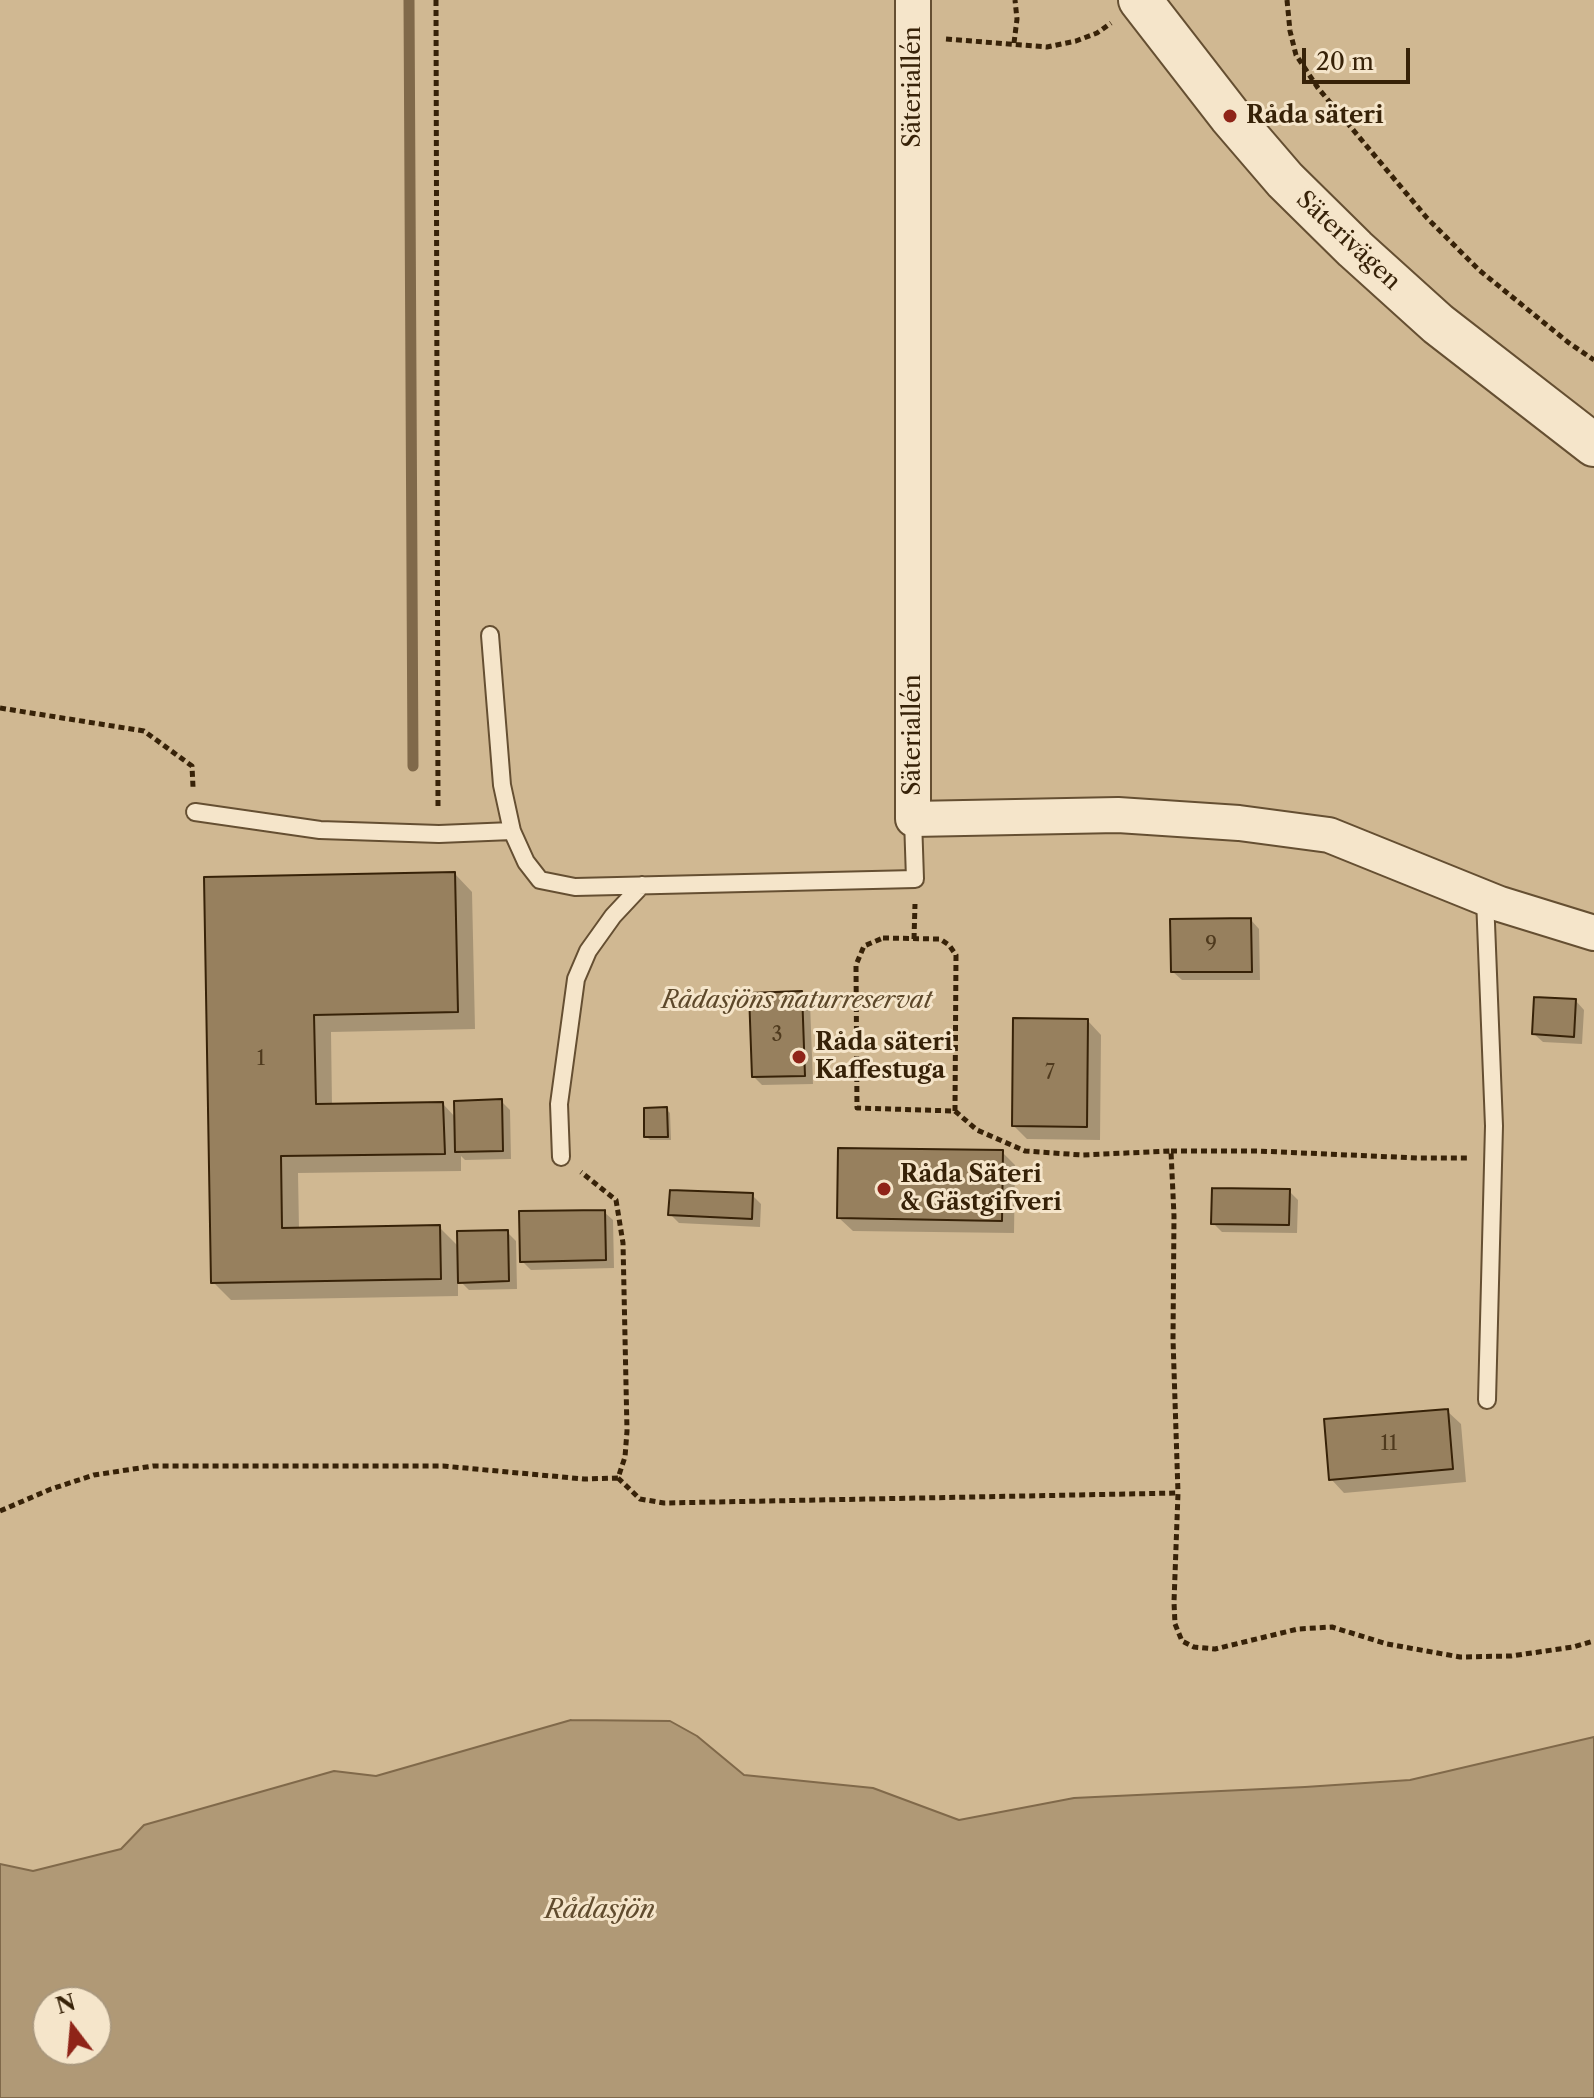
<!DOCTYPE html>
<html>
<head>
<meta charset="utf-8">
<style>
	body { margin:0 }
	#map { position:relative; width:1594px; height:2098px; overflow:hidden; background:#efd7ae; font-family:"Libre Caslon Text",serif }
	canvas { display:block }
	.north { position:absolute; left:32px; top:1986px; width:80px; height:80px; box-sizing:border-box; background:#f5e5ca; border:2px solid #a9977c; border-radius:50%; rotate:344deg; font-size:22px; font-weight:700; line-height:32px; text-align:center; color:#372208 }
	.north::after { content:''; display:block; margin:auto; width:28px; height:36px; background:#8f2418; clip-path:polygon(50% 0,100% 100%,50% 72%,0 100%) }
	.scale { position:absolute; left:1302px; top:48px; width:108px; height:36px; box-sizing:border-box; border:4px solid #372208; border-top:0; padding-left:10px; font-size:24px; line-height:28px; white-space:nowrap; color:#372208; -webkit-text-stroke:6px #f5e5ca; paint-order:stroke }
</style>
</head>
<body>
<div id="map">
<canvas width="1594" height="2098"></canvas>
<div class="north">N</div>
<div class="scale">20 m</div>
</div>
<script>
const c = document.querySelector('canvas').getContext('2d');
c.lineJoin = 'round';
function paint(path, color) {
  c.fillStyle = color;
  c.fill(path, 'evenodd');
}
function shape(rows) {
  const path = new Path2D();
  for (const r of rows) {
    path.moveTo(r[0], r[1]);
    for (let i = 2; i < r.length; i += 2) path.lineTo(r[i], r[i + 1]);
  }
  return path;
}
function stroke(path, color, width, dash) {
  c.strokeStyle = color;
  c.lineWidth = width;
  c.lineCap = dash ? 'butt' : 'round';
  c.setLineDash(dash || []);
  c.stroke(path);
}
function label(font, color, halo, rows, align = 'center') {
  c.font = font + ' "Libre Caslon Text",serif';
  c.lineWidth = 6;
  c.setLineDash([]);
  c.textBaseline = 'middle';
  c.strokeStyle = halo;
  c.fillStyle = color;
  for (const [text, x, y, turn = 0] of rows) {
    c.save();
    c.translate(x, y);
    c.rotate((+turn || 0) * Math.PI / 180);
    c.textAlign = isNaN(turn) ? turn : align;
    if (halo) c.strokeText(text, 0, 0);
    c.fillText(text, 0, 0);
    c.restore();
  }
}
const green = shape([
	[0,0,1594,0,1594,2098,0,2098],
	[48,2002,96,2002,96,2050,48,2050]
]);
const water = shape([
	[571,1720,670,1721,697,1736,744,1775,873,1788,959,1820,1074,1798,1305,1787,1410,1780,1594,1737,1594,2098,0,2098,0,1864,33,1871,121,1849,144,1825,334,1771,376,1776,571,1720],
	[48,2002,96,2002,96,2050,48,2050,48,2002]
]);
const shadow = shape([
	[455,874,472,892,475,1029,331,1032,332,1106,443,1104,456,1118,501,1101,510,1110,511,1159,465,1160,461,1156,461,1171,298,1173,299,1229,439,1227,459,1247,507,1232,516,1241,517,1289,469,1290,458,1279,458,1296,231,1300,213,1282,206,879],
	[1251,920,1259,929,1260,980,1182,980,1173,972],
	[802,993,810,1002,813,1084,762,1085,754,1077],
	[1576,1001,1584,1010,1582,1044,1543,1042,1534,1034],
	[1088,1021,1101,1035,1100,1140,1027,1139,1014,1126],
	[666,1109,670,1113,671,1140,650,1140,646,1136],
	[1002,1152,1015,1165,1014,1233,853,1231,839,1218],
	[1289,1191,1298,1200,1297,1233,1222,1232,1213,1223],
	[752,1195,761,1204,760,1227,679,1223,670,1214],
	[604,1212,613,1220,614,1268,531,1270,522,1261],
	[1447,1411,1461,1424,1466,1482,1344,1493,1331,1479]
]);
const stream = shape([
	[409,0,413,766]
]);
const building = shape([
	[455,872,458,1012,314,1015,316,1104,443,1102,445,1154,281,1156,282,1228,440,1225,441,1279,211,1283,204,877,455,872],
	[1251,918,1252,972,1171,972,1170,919,1251,918],
	[802,991,805,1076,752,1077,749,993,802,991],
	[1534,997,1576,999,1574,1037,1532,1034,1534,997],
	[1013,1018,1088,1019,1087,1127,1012,1126,1013,1018],
	[502,1099,503,1151,455,1152,454,1101,502,1099],
	[667,1107,668,1137,644,1137,644,1108,667,1107],
	[838,1148,1003,1150,1002,1221,837,1218,838,1148],
	[1212,1188,1290,1189,1289,1225,1211,1224,1212,1188],
	[670,1190,753,1193,752,1219,668,1215,670,1190],
	[605,1210,606,1260,520,1262,519,1211,605,1210],
	[508,1230,509,1281,458,1283,457,1231,508,1230],
	[1448,1409,1453,1469,1329,1480,1324,1419,1448,1409]
]);
const path = shape([
	[436,0,438,809],
	[1287,0,1290,31,1296,55,1318,88,1427,218,1479,270,1569,343,1594,360],
	[946,39,1047,47,1076,41,1097,33,1111,23],
	[1014,43,1017,19,1015,0],
	[0,708,144,731,192,766,193,787],
	[883,938,940,939,949,945,956,955,955,1111,857,1108,856,965,864,946,883,938],
	[914,939,915,904],
	[955,1111,977,1130,1025,1151,1082,1155,1171,1151,1174,1216,1173,1339,1178,1493],
	[1171,1151,1258,1151,1417,1158,1470,1158],
	[618,1478,640,1499,664,1503,1178,1493,1174,1602,1175,1624,1182,1641,1194,1647,1215,1649,1298,1629,1332,1627,1387,1644,1460,1657,1511,1656,1573,1647,1594,1641],
	[0,1511,51,1489,94,1475,153,1466,443,1466,584,1479,618,1478,625,1457,627,1431,623,1243,616,1200,581,1172]
]);
const service = shape([
	[490,635,502,785,512,831,526,862,540,880,575,887,915,879,913,819],
	[195,812,320,830,439,834,512,831],
	[1485,898,1494,1126,1487,1400],
	[561,1157,559,1104,576,979,588,951,613,916,642,885]
]);
const minor = shape([
	[913,0,913,819,1118,815,1239,823,1329,835,1500,904,1594,933]
]);
const tertiary = shape([
	[1140,0,1230,116,1285,180,1355,249,1438,324,1594,445]
]);
const markers = [
	[1230,116,8,"#8f2418"],
	[799,1057,8,"#8f2418"],
	[884,1189,8,"#8f2418"]
];
const numberNames = [
	["9",1211,945],
	["3",777,1035],
	["1",261,1059],
	["7",1050,1073],
	["11",1389,1444]
];
const streetNames = [
	["Säteriallén",913,87,-90],
	["Säterivägen",1348,241,43],
	["Säteriallén",913,735,-90]
];
const poiNames = [
	["Råda säteri",1246,116],
	["Råda säteri",815,1043],
	["Kaffestuga",815,1071],
	["Råda Säteri",900,1175],
	["& Gästgifveri",900,1203]
];
const parkNames = [
	["Rådasjöns naturreservat",797,1001]
];
const waterNames = [
	["Rådasjön",600,1910]
];
paint(green, '#d0b892');
paint(water, '#b09976');
stroke(water, '#80694a', 2);
paint(shadow, '#0003');
stroke(stream, '#80694a', 11);
paint(building, '#97805e');
stroke(building, '#372208', 2);
stroke(service, '#654f32', 20);
stroke(minor, '#654f32', 38);
stroke(tertiary, '#654f32', 46);
stroke(path, '#372208', 5, [6, 4]);
stroke(service, '#f5e5ca', 16);
stroke(minor, '#f5e5ca', 34);
stroke(tertiary, '#f5e5ca', 42);
for (const [x, y, r, color] of markers) {
  const dot = new Path2D();
  dot.arc(x, y, r, 0, 2 * Math.PI);
  c.fillStyle = color;
  c.fill(dot);
  stroke(dot, '#f5e5ca', 3);
}
label('20px', '#4f3a1e', null, numberNames);
label('24px', '#372208', '#f5e5ca', streetNames);
label('bold 24px', '#372208', '#f5e5ca', poiNames, 'left');
label('italic 24px', '#5d482a', '#f5e5ca', parkNames);
label('italic 26px', '#614c2e', '#f5e5ca', waterNames);
</script>
</body>
</html>
